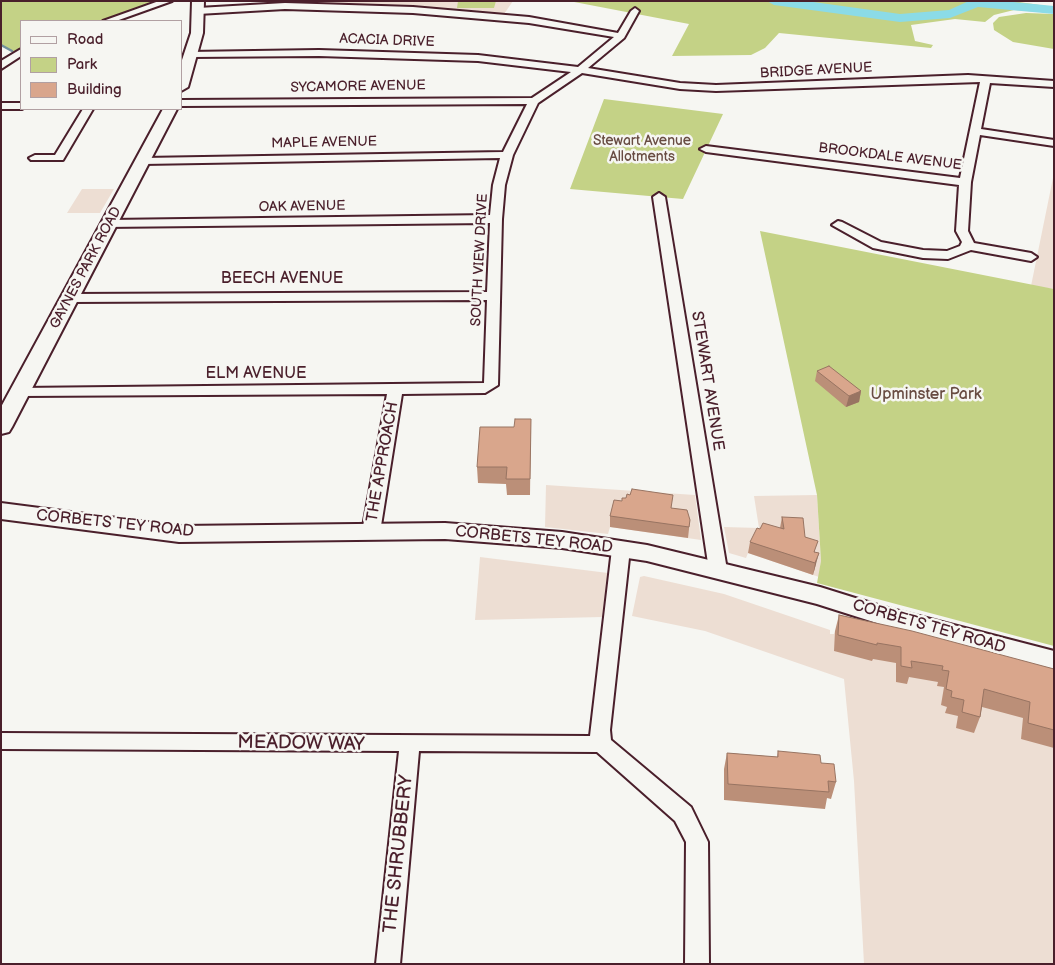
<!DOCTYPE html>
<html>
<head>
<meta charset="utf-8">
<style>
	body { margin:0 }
	#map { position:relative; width:1055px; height:965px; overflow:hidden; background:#f6f6f2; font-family:"Balsamiq Sans",sans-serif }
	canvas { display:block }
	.frame { position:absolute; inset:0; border:2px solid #4a1f2b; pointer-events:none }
	.legend { position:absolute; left:20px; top:20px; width:162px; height:90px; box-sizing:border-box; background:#f6f6f2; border:1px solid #b1a0a2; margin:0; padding:6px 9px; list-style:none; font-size:15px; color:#4a1f2b }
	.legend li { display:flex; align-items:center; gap:10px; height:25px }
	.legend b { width:25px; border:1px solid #b1a0a2 }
</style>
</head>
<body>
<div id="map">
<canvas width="1055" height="965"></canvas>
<div class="frame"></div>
<ul class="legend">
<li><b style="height:6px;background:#f6f6f2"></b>Road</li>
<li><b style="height:14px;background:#c4d286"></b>Park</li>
<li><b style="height:14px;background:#d9a68c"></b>Building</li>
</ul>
</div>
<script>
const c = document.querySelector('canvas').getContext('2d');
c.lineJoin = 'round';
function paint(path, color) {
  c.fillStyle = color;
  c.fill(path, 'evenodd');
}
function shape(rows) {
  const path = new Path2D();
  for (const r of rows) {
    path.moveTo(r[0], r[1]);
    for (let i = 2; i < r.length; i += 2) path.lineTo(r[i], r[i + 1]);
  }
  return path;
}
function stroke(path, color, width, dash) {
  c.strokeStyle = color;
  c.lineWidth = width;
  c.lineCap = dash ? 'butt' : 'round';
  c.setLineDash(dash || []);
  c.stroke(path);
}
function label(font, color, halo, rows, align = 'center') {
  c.font = font + ' "Balsamiq Sans",sans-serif';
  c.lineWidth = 5;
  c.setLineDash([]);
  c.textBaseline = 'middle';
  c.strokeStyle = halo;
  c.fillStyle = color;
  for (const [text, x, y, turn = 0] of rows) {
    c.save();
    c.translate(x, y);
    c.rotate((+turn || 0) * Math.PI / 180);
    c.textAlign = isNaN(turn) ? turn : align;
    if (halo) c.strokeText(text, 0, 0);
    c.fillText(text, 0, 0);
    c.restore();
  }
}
const built = shape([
	[321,1,513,1,502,17,319,6],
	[1054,173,1054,289,1031,286],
	[82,189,114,189,100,213,67,213],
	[546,485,695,495,701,540,610,527,608,534,545,527],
	[817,495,821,561,819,577,748,553,746,558,729,553,724,527,759,528,754,496],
	[480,557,608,573,602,617,475,620],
	[644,576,724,594,830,630,830,634,834,634,835,631,1054,687,1054,964,864,964,854,781,844,679,705,631,632,616,640,577]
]);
const green = shape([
	[1,1,168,1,108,21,21,21,21,52,18,54,1,45],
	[458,1,496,1,494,8,457,8],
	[569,1,1012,1,1054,7,1054,13,1014,10,994,15,985,22,955,19,911,25,915,41,933,45,931,48,779,33,765,48,751,55,672,56,689,24],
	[1026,13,1054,14,1054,49,1013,42,994,30,993,23,999,17],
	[604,99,723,114,683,199,570,189],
	[760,231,1054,289,1054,646,817,583,821,561,817,495]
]);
const stream = shape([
	[1,45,12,51]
]);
const river = shape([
	[767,1,806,1,900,14,949,10,969,1,1003,1,1054,6,1054,14,978,7,950,18,900,22,774,5,767,1]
]);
const street = shape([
	[159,1,172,1,116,21,103,21,159,1],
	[285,3,413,7,529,17,618,33,631,11,635,8,639,11,624,38,588,68,680,83,716,85,968,75,1054,81,1054,87,990,83,981,129,1054,140,1054,146,980,135,971,182,968,231,974,243,1031,253,1037,257,1031,261,971,250,948,259,923,258,873,248,832,225,838,221,842,222,881,242,923,250,947,251,960,246,962,242,956,231,959,185,706,152,700,149,706,146,960,178,980,82,716,91,680,89,582,73,538,103,513,155,505,185,502,219,498,385,485,393,402,394,380,532,377,536,365,536,362,532,387,394,20,396,13,392,20,388,484,383,487,300,71,302,64,298,71,294,487,292,490,223,105,227,103,224,109,220,490,215,493,185,500,158,143,164,137,161,143,158,503,152,527,104,181,106,181,100,532,98,571,72,478,61,319,56,192,57,187,54,189,52,319,50,478,55,578,67,614,37,529,23,413,13,285,9,198,14,194,11,198,8,285,3],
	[21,49,21,56,1,69,1,61,21,49],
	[1,103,21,103,22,109,1,109,1,103],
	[83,109,93,109,63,160,31,160,29,158,35,155,55,155,83,109],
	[659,193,665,197,727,570,724,574,718,576,712,574,709,570,653,197,659,193],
	[621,543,627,545,630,549,610,730,611,740,691,807,708,842,709,964,685,964,686,842,675,821,597,752,419,751,400,964,376,964,399,751,1,749,1,733,590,736,612,549,615,545,621,543]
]);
const secondary = shape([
	[192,1,204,1,203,33,188,87,181,91,181,63,191,33,192,1],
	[163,109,177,109,12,427,9,432,1,434,1,407,163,109],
	[1,503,179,526,445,523,562,532,647,545,820,587,884,607,1054,651,1054,671,883,625,817,604,647,561,562,548,445,539,179,542,1,519,1,503]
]);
const wall = shape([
	[817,371,861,391,859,402,846,407,815,381],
	[531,419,530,495,507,495,506,484,478,483,477,467,514,427],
	[630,495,671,508,690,520,688,538,610,527,610,516,622,501],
	[782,517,805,537,815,552,816,564,813,575,748,553,750,542,760,529,780,528],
	[839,615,1054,669,1054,748,1021,739,1023,718,982,707,980,717,974,733,956,728,958,716,945,713,947,707,941,705,944,687,937,686,938,682,909,677,907,684,896,682,896,663,873,659,872,661,834,651,835,631],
	[778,751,821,763,836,782,831,799,827,798,825,809,724,800,724,769,727,753,777,757]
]);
const shadedWall = shape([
	[861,391,859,402,846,407,849,396],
	[819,553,813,575,815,563]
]);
const building = shape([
	[829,366,861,391,849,396,817,371,829,366],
	[515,419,531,419,530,479,506,479,507,467,477,467,480,427,514,427,515,419],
	[632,489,673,495,671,508,687,510,690,520,689,527,610,516,614,500,622,501,622,498,626,498,627,494,630,495,632,489],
	[782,517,803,518,805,537,818,541,814,552,819,553,815,563,750,542,757,528,760,529,763,523,784,529,782,517],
	[839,615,912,631,1054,669,1054,730,1028,723,1030,702,984,689,980,717,962,712,964,700,951,697,952,691,946,689,949,671,942,670,943,666,911,661,912,668,901,666,901,647,877,643,877,645,838,635,839,615],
	[778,751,820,755,821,763,834,764,836,782,828,781,829,792,728,784,727,753,778,757,778,751]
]);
const farStreetnames = [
	["ACACIA DRIVE",387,41,2],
	["BRIDGE AVENUE",816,71,-3],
	["SYCAMORE AVENUE",358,87,-1],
	["MAPLE AVENUE",324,143,-1],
	["BROOKDALE AVENUE",890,157,7],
	["OAK AVENUE",302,207,-1],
	["SOUTH VIEW DRIVE",480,260,-87],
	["GAYNES PARK ROAD",86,268,-62]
];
const farParknames = [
	["Stewart Avenue",642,141],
	["Allotments",642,157]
];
const streetNames = [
	["BEECH AVENUE",282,279],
	["ELM AVENUE",256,374],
	["STEWART AVENUE",707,381,81],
	["THE APPROACH",383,462,-80],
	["CORBETS TEY ROAD",115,524,6],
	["CORBETS TEY ROAD",534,540,6],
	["CORBETS TEY ROAD",929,627,16]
];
const parkNames = [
	["Upminster Park",926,395]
];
const nearStreetnames = [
	["MEADOW WAY",301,744,1],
	["THE SHRUBBERY",399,854,-84]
];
paint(built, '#edded3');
paint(green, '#c4d286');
stroke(stream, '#71909c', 2.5);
paint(river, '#8bdbe7');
stroke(street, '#4a1f2b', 4);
stroke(secondary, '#4a1f2b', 4);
paint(street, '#f6f6f2');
paint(secondary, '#f6f6f2');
paint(wall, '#bb8f78');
paint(shadedWall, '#987462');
paint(building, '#d9a68c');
stroke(building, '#987462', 1);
label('14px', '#4a1f2b', '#f6f6f2', farStreetnames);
label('14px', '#684c42', '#f6f6f2', farParknames);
label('16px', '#4a1f2b', '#f6f6f2', streetNames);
label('16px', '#684c42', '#f6f6f2', parkNames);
label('19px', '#4a1f2b', '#f6f6f2', nearStreetnames);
</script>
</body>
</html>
